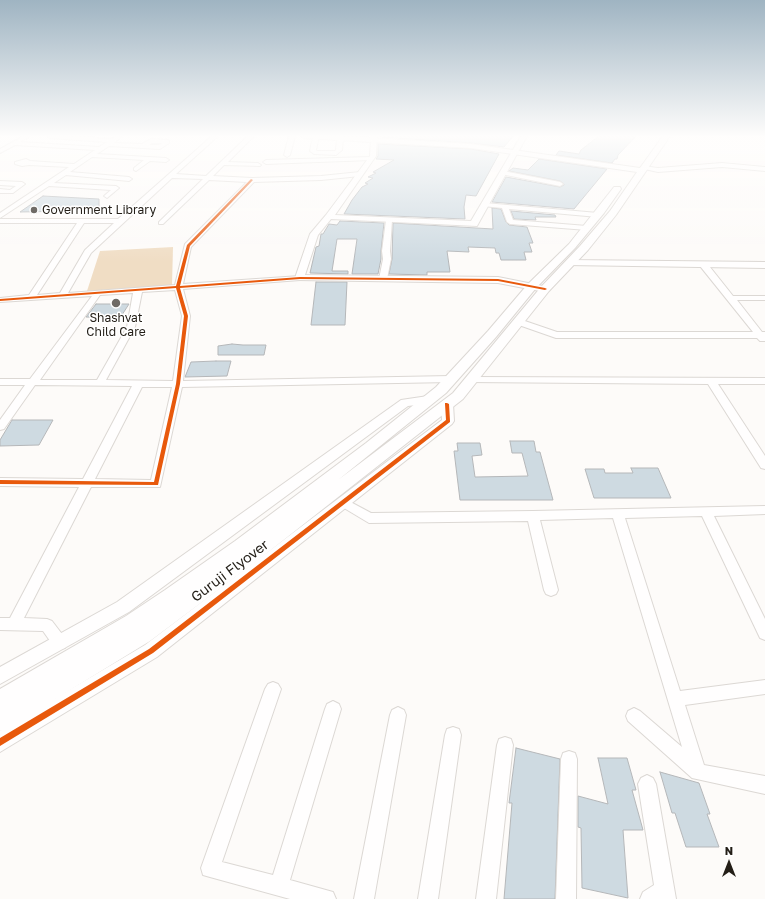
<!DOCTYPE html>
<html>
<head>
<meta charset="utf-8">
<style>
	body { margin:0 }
	#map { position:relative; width:765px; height:899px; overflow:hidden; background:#fdfbf9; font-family:"Golos Text",sans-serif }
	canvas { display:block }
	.north { position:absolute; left:709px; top:843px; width:40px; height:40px; -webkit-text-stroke:3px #fff; paint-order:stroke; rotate:0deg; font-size:11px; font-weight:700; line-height:16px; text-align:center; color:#231e17 }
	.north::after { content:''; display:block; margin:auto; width:14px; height:18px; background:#231e17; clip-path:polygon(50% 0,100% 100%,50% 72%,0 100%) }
</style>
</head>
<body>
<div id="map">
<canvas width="765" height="899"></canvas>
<div class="north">N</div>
</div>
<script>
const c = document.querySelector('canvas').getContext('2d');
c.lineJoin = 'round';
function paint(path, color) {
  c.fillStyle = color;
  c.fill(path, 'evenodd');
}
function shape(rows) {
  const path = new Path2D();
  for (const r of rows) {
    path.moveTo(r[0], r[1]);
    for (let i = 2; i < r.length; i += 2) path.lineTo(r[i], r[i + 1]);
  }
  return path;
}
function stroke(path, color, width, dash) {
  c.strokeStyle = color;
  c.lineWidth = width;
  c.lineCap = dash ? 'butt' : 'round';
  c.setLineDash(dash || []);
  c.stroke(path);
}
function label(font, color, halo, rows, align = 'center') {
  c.font = font + ' "Golos Text",sans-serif';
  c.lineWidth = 3;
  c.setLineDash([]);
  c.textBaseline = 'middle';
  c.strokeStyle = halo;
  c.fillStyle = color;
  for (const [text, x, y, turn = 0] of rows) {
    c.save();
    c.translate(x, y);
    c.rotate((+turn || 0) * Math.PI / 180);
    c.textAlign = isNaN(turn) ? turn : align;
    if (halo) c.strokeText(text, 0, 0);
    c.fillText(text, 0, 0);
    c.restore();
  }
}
const green = shape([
	[173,247,172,285,87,291,100,251]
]);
const building = shape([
	[380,136,513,136,504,147,471,143,379,137,380,136],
	[599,136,636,136,618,155,617,159,615,159,612,163,556,155,559,151,579,154,581,150,599,136],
	[378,144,471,149,499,154,476,196,466,195,464,207,465,219,344,214,352,200,362,187,368,184,365,183,373,178,368,177,376,173,373,172,394,160,376,159,378,156,378,144],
	[539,159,607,169,574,209,492,202,506,177,560,187,564,185,564,184,560,181,509,171,513,168,528,170,539,159],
	[43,196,99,199,99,208,73,208,70,211,20,212,43,196],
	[492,208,501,209,506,222,509,225,527,227,533,243,529,243,532,252,524,252,526,260,501,260,499,253,496,253,495,248,468,247,469,252,447,251,450,272,427,272,427,275,389,274,392,259,393,223,493,229,492,208],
	[511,211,555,215,556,217,535,217,536,220,514,219,511,211],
	[340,221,384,223,381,251,381,259,378,274,352,274,357,239,337,239,332,271,348,271,348,274,310,273,316,247,319,246,321,234,323,234,329,224,337,225,340,221],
	[316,282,347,282,345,325,311,325,316,282],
	[96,304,129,304,120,318,86,317,96,304],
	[232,344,243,345,266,345,264,355,218,355,218,346,232,344],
	[216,361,231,361,227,376,185,377,191,362,216,361],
	[12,420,53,420,39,445,0,446,0,440,12,420],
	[510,441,534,441,536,452,540,452,553,500,460,500,454,451,458,451,457,443,480,443,482,455,472,456,475,477,528,476,522,453,512,453,510,441],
	[631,468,658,468,671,498,594,498,585,469,604,469,605,473,633,473,631,468],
	[516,748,560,759,555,899,504,899,512,803,509,803,516,748],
	[598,758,627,758,636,790,632,790,643,830,623,830,628,898,582,888,581,828,578,827,578,796,608,804,598,758],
	[660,772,699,783,710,814,707,814,719,847,686,847,675,813,672,813,660,772]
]);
const minor = shape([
	[24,136,30,136,20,142,99,147,107,142,50,138,47,136,66,136,111,139,117,136,122,136,114,143,142,144,151,139,167,140,169,141,169,143,160,149,109,146,97,154,166,158,169,160,166,162,150,161,136,171,134,170,134,168,144,160,92,157,70,172,129,177,132,179,129,181,66,175,54,183,116,186,119,188,107,198,104,196,111,190,49,186,0,218,0,213,69,167,29,165,22,166,15,164,15,162,26,159,30,161,74,164,95,150,15,145,0,153,0,149,24,136],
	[152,143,162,143,159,145,149,145,152,143],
	[212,136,218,136,176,174,206,176,248,136,254,136,228,162,258,163,261,165,260,166,224,165,213,176,252,178,321,176,360,172,363,174,360,176,321,180,254,182,191,247,183,284,300,276,304,278,300,280,183,289,190,316,183,381,451,376,456,379,451,382,182,387,160,487,91,487,24,618,47,619,52,621,65,638,67,643,65,648,60,649,55,648,43,631,0,630,0,618,10,618,79,487,0,486,0,478,83,479,132,386,35,385,4,429,0,430,0,420,25,385,0,385,0,379,30,379,92,296,0,302,0,298,29,295,77,223,0,223,0,219,118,219,212,136],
	[172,178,203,179,159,222,159,224,163,224,209,180,247,182,185,244,175,285,68,293,91,253,172,178],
	[84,223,114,223,85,250,60,293,37,295,84,223],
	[175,290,182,316,173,381,106,380,135,327,142,292,175,290],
	[133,293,127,327,97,380,40,380,100,295,133,293],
	[142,387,172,387,151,480,95,479,142,387],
	[289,136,295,136,290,155,287,157,284,155,289,136],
	[313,136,319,136,316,150,317,151,335,151,336,150,337,138,340,136,343,138,342,150,336,155,314,154,310,151,313,136],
	[370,157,372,158,372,160,266,164,263,162,266,160,370,157],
	[722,163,765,167,765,171,722,167,658,172,640,168,643,166,658,168,722,163],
	[503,171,560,182,563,184,560,186,501,174,501,172,503,171],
	[0,181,22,182,25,184,13,193,0,193,0,189,10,190,16,186,0,185,0,181],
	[485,203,598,213,601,215,598,217,509,209,513,220,587,226,590,228,587,230,510,224,507,222,502,208,483,206,483,204,485,203],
	[389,218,392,220,390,251,391,259,387,279,383,281,379,279,383,259,382,251,386,220,389,218],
	[700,262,706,262,733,296,765,296,765,300,737,300,762,332,765,332,765,341,760,341,757,338,556,338,516,324,515,322,519,319,557,332,753,332,700,266,700,262],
	[471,377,765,378,765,384,718,384,765,456,765,469,761,468,708,384,468,382,466,380,471,377],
	[343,498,371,513,533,511,765,506,765,514,714,516,765,619,765,640,760,638,702,516,625,518,680,691,765,680,765,694,685,705,704,765,765,776,765,794,692,778,628,721,626,716,628,711,634,708,640,711,682,747,613,518,540,520,558,590,556,594,551,596,546,594,544,590,528,521,369,523,339,505,337,502,339,499,343,498],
	[273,682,278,684,281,689,222,862,273,875,325,709,327,704,333,701,339,704,341,709,290,880,333,892,336,899,290,899,210,877,203,875,201,868,265,689,268,684,273,682],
	[398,707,404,710,406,715,374,899,354,899,390,715,392,710,398,707],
	[453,727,459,729,461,735,438,899,418,899,445,735,447,729,453,727],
	[505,737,511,739,513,745,496,899,476,899,497,745,499,739,505,737],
	[569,751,575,753,577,759,576,899,556,899,561,759,563,753,569,751],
	[647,775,653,778,656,784,676,899,640,899,643,892,654,885,638,784,641,778,647,775]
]);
const tertiary = shape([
	[371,136,377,136,376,156,335,215,471,221,521,136,527,136,477,226,331,219,318,235,305,275,498,277,548,287,550,289,548,291,545,292,498,283,297,280,295,278,310,234,326,215,370,156,371,136],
	[570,260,765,262,765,268,567,265,566,263,567,261,570,260],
	[428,396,432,397,434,400,432,403,408,406,129,612,0,684,0,667,117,602,401,400,428,396],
	[447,400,451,401,453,404,454,421,452,424,157,657,0,752,0,731,145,645,442,420,441,404,443,401,447,400]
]);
const secondary = shape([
	[301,136,336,136,471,144,640,168,663,136,670,136,616,215,588,250,549,291,463,399,258,560,150,641,8,728,0,731,0,689,126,616,165,590,235,541,366,443,436,387,488,331,528,284,569,244,614,187,620,187,621,189,604,213,575,248,536,288,496,337,446,393,338,480,453,393,541,287,580,246,610,211,637,172,471,148,304,138,301,136]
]);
const cycleway = shape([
	[251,179,253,180,190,246,180,286,300,277,498,279,545,288,547,289,545,290,498,281,300,279,180,288,188,316,180,384,158,485,0,484,0,480,154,482,176,384,184,316,176,288,0,301,0,299,176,286,187,245,251,179],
	[445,403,447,403,449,404,450,421,450,422,153,653,0,746,0,738,149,649,446,420,445,404,445,403]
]);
const markers = [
	[34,210,4,"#6f6b66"],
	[116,303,5,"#6f6b66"]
];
const farPoinames = [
	["Government Library",42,210],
	["Shashvat",116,318,"center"],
	["Child Care",116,332,"center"]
];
const streetNames = [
	["Guruji Flyover",230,571,-37]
];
paint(green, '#f0ddc4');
paint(building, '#cedae1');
stroke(building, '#b5b7b9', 1);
stroke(minor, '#dcd8d4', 2);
stroke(tertiary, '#dcd8d4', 2);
stroke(secondary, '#dcd8d4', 2);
paint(minor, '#fffefe');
paint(tertiary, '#fffefe');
paint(secondary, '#fffefe');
paint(cycleway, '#e8590c');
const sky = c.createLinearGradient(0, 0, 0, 262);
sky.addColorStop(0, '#9fb4c2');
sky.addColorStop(0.52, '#fefdfc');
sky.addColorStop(1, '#fefdfc00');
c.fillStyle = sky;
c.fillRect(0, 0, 765, 262);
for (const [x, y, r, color] of markers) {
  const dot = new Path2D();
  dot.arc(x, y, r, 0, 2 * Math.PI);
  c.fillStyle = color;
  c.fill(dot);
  stroke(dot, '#fff', 1.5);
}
label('12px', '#231e17', '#fff', farPoinames, 'left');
label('14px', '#231e17', '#fff', streetNames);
</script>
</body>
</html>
